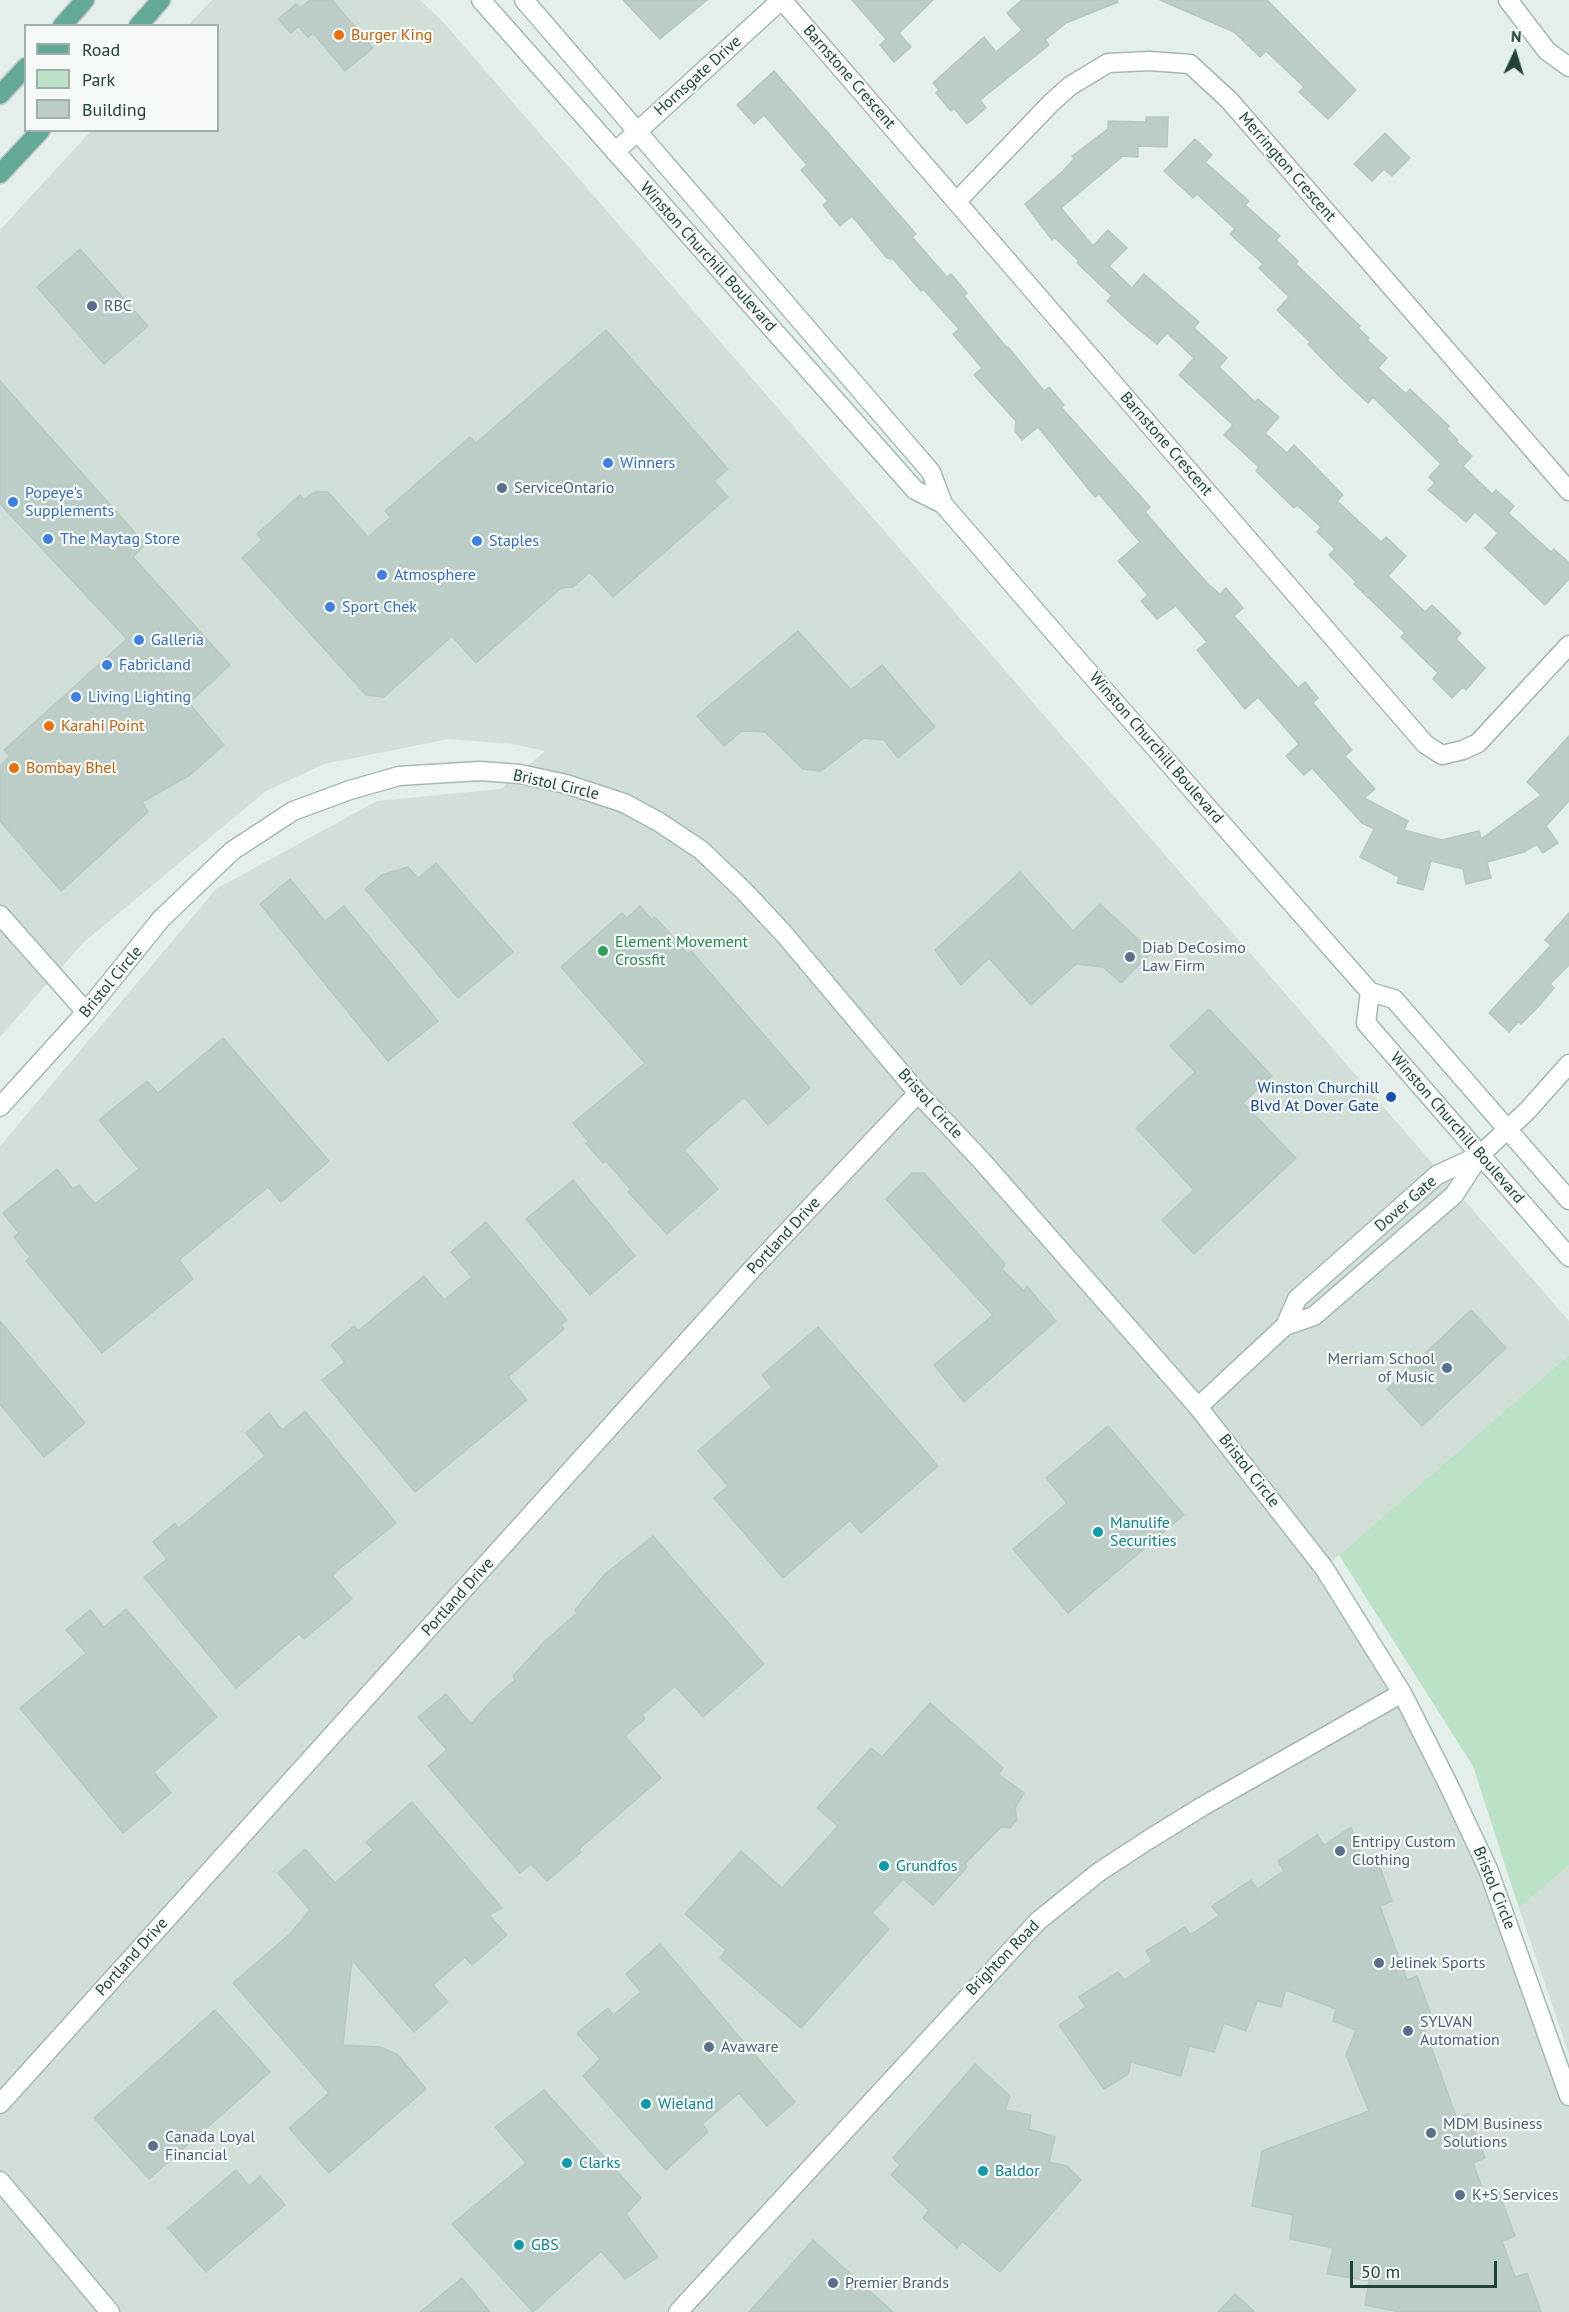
<!DOCTYPE html>
<html>
<head>
<meta charset="utf-8">
<style>
	body { margin:0 }
	#map { position:relative; width:1569px; height:2312px; overflow:hidden; background:#e4eeea; font-family:"PT Sans",sans-serif }
	canvas { display:block }
	.legend { position:absolute; left:24px; top:24px; width:195px; height:108px; box-sizing:border-box; background:#f5faf8; border:2px solid #a0b0ac; margin:0; padding:8px 10px; list-style:none; font-size:18px; color:#21423a }
	.legend li { display:flex; align-items:center; gap:12px; height:30px }
	.legend b { width:30px; border:2px solid #a0b0ac }
	.north { position:absolute; left:1485px; top:24px; width:60px; height:60px; -webkit-text-stroke:4px #f5faf8; paint-order:stroke; rotate:4deg; font-size:16px; font-weight:700; line-height:24px; text-align:center; color:#21423a }
	.north::after { content:''; display:block; margin:auto; width:21px; height:27px; background:#21423a; clip-path:polygon(50% 0,100% 100%,50% 72%,0 100%) }
	.scale { position:absolute; left:1350px; top:2261px; width:147px; height:27px; box-sizing:border-box; border:3px solid #21423a; border-top:0; padding-left:8px; font-size:18px; line-height:21px; white-space:nowrap; color:#21423a; -webkit-text-stroke:4px #f5faf8; paint-order:stroke }
</style>
</head>
<body>
<div id="map">
<canvas width="1569" height="2312"></canvas>
<ul class="legend">
<li><b style="height:8px;background:#64a898"></b>Road</li>
<li><b style="height:16px;background:#bbe1c6"></b>Park</li>
<li><b style="height:16px;background:#bbcdc6"></b>Building</li>
</ul>
<div class="north">N</div>
<div class="scale">50 m</div>
</div>
<script>
const c = document.querySelector('canvas').getContext('2d');
c.lineJoin = 'round';
function paint(path, color) {
  c.fillStyle = color;
  c.fill(path, 'evenodd');
}
function shape(rows) {
  const path = new Path2D();
  for (const r of rows) {
    path.moveTo(r[0], r[1]);
    for (let i = 2; i < r.length; i += 2) path.lineTo(r[i], r[i + 1]);
  }
  return path;
}
function stroke(path, color, width, dash) {
  c.strokeStyle = color;
  c.lineWidth = width;
  c.lineCap = dash ? 'butt' : 'round';
  c.setLineDash(dash || []);
  c.stroke(path);
}
function label(font, color, halo, rows, align = 'center') {
  c.font = font + ' "PT Sans",sans-serif';
  c.lineWidth = 4.5;
  c.setLineDash([]);
  c.textBaseline = 'middle';
  c.strokeStyle = halo;
  c.fillStyle = color;
  for (const [text, x, y, turn = 0] of rows) {
    c.save();
    c.translate(x, y);
    c.rotate((+turn || 0) * Math.PI / 180);
    c.textAlign = isNaN(turn) ? turn : align;
    if (halo) c.strokeText(text, 0, 0);
    c.fillText(text, 0, 0);
    c.restore();
  }
}
const built = shape([
	[212,0,420,0,444,23,1569,1321,1569,1355,1324,1568,1449,1786,1569,2096,1569,2312,0,2312,0,1146,216,889,377,801,501,789,545,751,512,744,448,739,324,764,266,791,84,942,0,1037,0,230,91,131,218,130,218,26,188,25],
	[1569,1865,1569,2054,1519,1908]
]);
const green = shape([
	[1569,1355,1569,1865,1519,1908,1473,1766,1339,1555]
]);
const building = shape([
	[310,0,332,0,373,48,345,71,313,33,308,37,298,26,291,33,278,19,296,4,300,8,310,0],
	[623,0,707,0,660,39,623,0],
	[852,0,933,0,899,33,911,47,894,62,880,45,886,39,852,0],
	[1022,0,1117,0,1118,2,1066,23,1045,40,1049,45,980,100,986,108,967,124,954,108,951,111,936,93,939,90,933,83,984,37,996,52,1022,30,1007,13,1022,0],
	[1160,0,1267,0,1356,90,1328,119,1299,92,1304,87,1266,51,1260,57,1234,32,1160,0],
	[774,71,916,234,912,237,947,277,951,274,967,293,964,296,1007,348,1008,347,1044,391,1049,387,1064,405,1061,407,1150,507,1145,512,1184,557,1208,584,1220,594,1226,588,1243,608,1234,616,1298,688,1305,682,1318,698,1313,703,1352,750,1345,756,1375,789,1364,798,1408,821,1404,830,1442,840,1479,831,1481,839,1541,795,1527,782,1569,736,1569,801,1546,826,1558,843,1543,853,1537,844,1524,852,1487,862,1491,878,1466,884,1463,869,1431,861,1423,890,1397,883,1399,877,1360,857,1374,829,1362,823,1312,768,1304,775,1286,756,1299,744,1258,697,1245,709,1197,650,1207,642,1176,606,1157,619,1141,601,1148,595,1118,561,1140,542,1099,494,1095,497,1038,427,1022,440,1015,431,1016,421,974,375,982,368,953,334,959,329,923,289,921,291,893,259,887,258,852,216,840,226,823,205,828,201,801,170,807,165,764,115,754,124,737,105,774,71],
	[1146,117,1168,117,1167,147,1138,146,1138,157,1123,156,1061,208,1093,246,1108,230,1127,248,1109,266,1132,288,1144,274,1199,322,1194,328,1227,358,1219,367,1255,402,1258,399,1279,417,1265,433,1287,453,1294,445,1343,495,1337,501,1381,542,1386,537,1406,556,1388,576,1425,612,1432,605,1461,633,1456,639,1485,668,1466,690,1463,687,1452,698,1433,679,1438,673,1401,637,1405,633,1354,584,1356,582,1329,555,1335,549,1317,532,1321,527,1297,505,1294,508,1256,471,1259,467,1224,435,1233,425,1179,375,1194,358,1167,333,1157,344,1134,326,1107,301,1112,296,1077,263,1079,261,1054,237,1052,240,1025,204,1063,171,1074,159,1072,156,1108,129,1108,121,1146,122,1146,117],
	[1385,133,1410,158,1392,176,1384,169,1372,181,1354,164,1385,133],
	[1195,139,1212,155,1205,162,1249,201,1245,205,1280,236,1276,240,1298,261,1296,264,1360,326,1358,328,1369,338,1367,340,1387,358,1378,368,1406,394,1410,389,1449,426,1447,429,1458,440,1456,441,1472,456,1463,466,1492,494,1496,490,1514,506,1508,513,1551,552,1554,549,1569,563,1569,579,1545,605,1485,548,1498,533,1475,512,1466,522,1428,490,1435,483,1429,477,1441,464,1373,397,1368,403,1339,376,1308,344,1310,342,1277,310,1289,297,1259,268,1263,264,1230,234,1235,229,1197,194,1193,198,1164,171,1195,139],
	[80,249,148,326,104,364,37,287,80,249],
	[606,330,728,469,714,481,728,497,613,597,590,572,573,587,561,588,476,663,452,636,384,697,366,695,242,558,262,540,257,534,300,495,304,500,314,492,328,492,368,537,391,517,385,511,470,437,476,443,606,330],
	[0,381,145,544,133,557,230,665,189,703,224,745,190,775,142,802,148,812,61,891,0,821,0,766,10,756,4,750,127,639,0,504,0,381],
	[798,631,851,690,882,665,935,727,898,758,884,740,864,738,821,771,803,769,765,732,742,731,724,746,697,716,798,631],
	[436,863,513,952,458,998,365,889,382,875,408,867,418,878,436,863],
	[1020,872,1073,931,1100,904,1152,952,1121,983,1103,967,1076,964,1031,1005,989,958,961,985,935,950,1020,872],
	[290,879,325,921,344,906,438,1021,388,1061,260,904,290,879],
	[640,906,652,920,655,917,688,954,691,951,810,1088,768,1125,744,1097,684,1150,718,1189,667,1234,628,1192,631,1190,606,1161,603,1163,586,1143,588,1141,573,1123,645,1063,561,967,622,913,627,918,640,906],
	[1569,913,1569,965,1550,984,1554,988,1538,1007,1521,1024,1518,1022,1509,1032,1489,1013,1551,945,1545,940,1569,913],
	[1209,1009,1272,1076,1243,1103,1296,1158,1194,1254,1162,1220,1194,1190,1136,1128,1195,1072,1170,1046,1209,1009],
	[223,1038,329,1161,281,1202,268,1187,179,1260,193,1279,102,1353,26,1261,30,1257,14,1237,19,1233,3,1213,57,1169,73,1189,79,1185,95,1204,139,1169,99,1120,147,1081,158,1093,223,1038],
	[912,1173,924,1173,1005,1264,1002,1269,1024,1291,1027,1286,1056,1321,964,1402,934,1365,993,1315,886,1199,912,1173],
	[573,1180,635,1256,590,1295,526,1219,573,1180],
	[486,1222,567,1320,561,1325,564,1329,508,1377,527,1400,415,1492,322,1380,345,1362,331,1345,354,1326,358,1331,424,1276,444,1300,472,1277,451,1252,486,1222],
	[1471,1310,1506,1348,1422,1426,1387,1389,1471,1310],
	[0,1321,85,1423,44,1457,0,1404,0,1321],
	[818,1327,938,1466,861,1533,850,1520,783,1578,714,1498,728,1486,698,1451,772,1387,762,1375,818,1327],
	[305,1411,396,1523,332,1575,352,1599,304,1639,299,1634,236,1688,144,1577,167,1559,153,1542,175,1523,179,1528,265,1456,246,1433,269,1413,282,1430,305,1411],
	[1108,1426,1184,1515,1068,1613,1013,1549,1067,1503,1046,1478,1108,1426],
	[653,1536,764,1664,703,1717,675,1686,642,1715,645,1719,625,1736,661,1778,579,1849,581,1852,547,1881,531,1864,520,1873,428,1766,447,1750,418,1717,446,1694,471,1724,490,1702,515,1680,513,1676,544,1642,577,1613,575,1610,605,1574,653,1536],
	[126,1609,217,1717,154,1772,171,1793,123,1833,20,1708,86,1653,66,1630,90,1610,104,1627,126,1609],
	[930,1703,1003,1768,998,1774,1024,1793,1015,1808,1017,1820,1010,1828,1001,1827,965,1864,967,1867,933,1905,903,1879,872,1913,889,1929,801,2028,720,1958,726,1950,685,1914,741,1851,782,1888,838,1826,817,1808,871,1748,882,1757,930,1703],
	[412,1802,502,1908,489,1915,507,1935,472,1965,465,1957,433,1985,448,2002,414,2032,352,1960,343,2045,381,2047,398,2055,426,2089,329,2173,289,2128,329,2093,233,1983,291,1933,310,1910,278,1873,305,1849,335,1883,373,1850,366,1842,412,1802],
	[1351,1827,1364,1863,1377,1859,1392,1901,1380,1906,1407,1980,1417,1976,1433,2020,1423,2024,1457,2119,1469,2114,1485,2158,1473,2163,1486,2198,1499,2193,1515,2236,1502,2241,1515,2277,1527,2273,1541,2312,1400,2312,1365,2305,1369,2281,1327,2274,1333,2248,1290,2239,1293,2215,1252,2206,1262,2151,1369,2111,1346,2055,1356,2030,1333,2021,1336,2009,1286,1990,1281,2007,1257,2001,1246,2031,1224,2023,1214,2052,1189,2046,1181,2076,1131,2062,1128,2074,1104,2089,1059,2025,1086,2007,1079,1997,1118,1972,1124,1980,1152,1961,1146,1951,1185,1927,1190,1935,1219,1916,1212,1906,1251,1880,1257,1889,1284,1871,1278,1861,1317,1835,1324,1845,1351,1827],
	[660,1944,795,2102,767,2126,739,2093,702,2124,708,2132,666,2170,583,2076,600,2059,577,2033,608,2008,613,2015,641,1992,626,1974,660,1944],
	[215,2010,270,2072,149,2179,94,2118,215,2010],
	[975,2064,1010,2096,1005,2110,1031,2115,1029,2129,1055,2137,1049,2162,1067,2166,1081,2180,1000,2272,962,2241,957,2248,923,2218,929,2210,891,2175,900,2165,893,2158,975,2064],
	[544,2090,641,2198,626,2214,658,2257,625,2279,601,2251,533,2312,452,2224,526,2163,495,2127,544,2090],
	[236,2170,249,2186,260,2176,285,2205,206,2272,168,2228,236,2170],
	[813,2240,893,2312,749,2312,813,2240],
	[462,2278,490,2312,420,2312,462,2278],
	[1235,2294,1255,2312,1218,2312,1235,2294]
]);
const street = shape([
	[782,0,1425,744,1442,755,1463,750,1478,743,1569,645],
	[957,201,1051,103,1070,86,1108,63,1149,61,1190,64,1229,100,1569,491],
	[0,2104,755,1266,918,1093],
	[678,2312,1038,1921,1099,1872,1148,1840,1203,1806,1402,1693]
]);
const secondary = shape([
	[481,0,915,490,943,504],
	[524,0,931,472,943,504,1084,667,1370,992,1394,999,1569,1200],
	[1508,0,1547,51,1569,67],
	[615,152,781,0],
	[0,915,86,1012],
	[1370,992,1366,1023,1569,1257],
	[0,1107,86,1012,161,919,232,851,293,811,350,790,399,776,480,771,520,774,566,784,624,803,659,822,701,850,744,891,784,934,918,1093,981,1160,1198,1407,1324,1568,1402,1693,1449,1786,1488,1869,1569,2096],
	[1285,1326,1314,1316,1454,1195,1480,1155,1527,1111,1569,1064],
	[1198,1407,1285,1326,1297,1299,1437,1175,1478,1156],
	[0,2181,110,2312]
]);
const primary = shape([
	[62,26,85,0],
	[138,26,161,0],
	[0,95,26,67],
	[0,174,41,130]
]);
const markers = [
	[339,35,6,"#e8710a"],
	[92,306,6,"#5c6f8a"],
	[608,463,6,"#3f7fe0"],
	[502,488,6,"#5c6f8a"],
	[13,502,6,"#3f7fe0"],
	[48,539,6,"#3f7fe0"],
	[477,541,6,"#3f7fe0"],
	[382,575,6,"#3f7fe0"],
	[330,607,6,"#3f7fe0"],
	[139,640,6,"#3f7fe0"],
	[107,665,6,"#3f7fe0"],
	[76,697,6,"#3f7fe0"],
	[49,726,6,"#e8710a"],
	[14,768,6,"#e8710a"],
	[603,951,6,"#2e9e5b"],
	[1130,957,6,"#5c6f8a"],
	[1391,1097,6,"#1a4fb4"],
	[1447,1368,6,"#5c6f8a"],
	[1098,1532,6,"#0f9aa8"],
	[1340,1851,6,"#5c6f8a"],
	[884,1866,6,"#0f9aa8"],
	[1379,1963,6,"#5c6f8a"],
	[1408,2031,6,"#5c6f8a"],
	[709,2047,6,"#5c6f8a"],
	[646,2104,6,"#0f9aa8"],
	[1431,2133,6,"#5c6f8a"],
	[153,2146,6,"#5c6f8a"],
	[567,2163,6,"#0f9aa8"],
	[983,2171,6,"#0f9aa8"],
	[1460,2195,6,"#5c6f8a"],
	[519,2245,6,"#0f9aa8"],
	[833,2283,6,"#5c6f8a"]
];
const foodNames = [
	["Burger King",351,35],
	["Karahi Point",61,726],
	["Bombay Bhel",26,768]
];
const streetNames = [
	["Hornsgate Drive",698,76,-42],
	["Barnstone Crescent",849,77,49],
	["Merrington Crescent",1287,167,49],
	["Winston Churchill Boulevard",708,257,48],
	["Barnstone Crescent",1166,444,49],
	["Winston Churchill Boulevard",1156,748,49],
	["Bristol Circle",556,785,13],
	["Bristol Circle",111,982,-50],
	["Bristol Circle",930,1104,48],
	["Winston Churchill Boulevard",1457,1128,49],
	["Dover Gate",1406,1204,-41],
	["Portland Drive",784,1236,-47],
	["Bristol Circle",1249,1471,52],
	["Portland Drive",458,1597,-48],
	["Bristol Circle",1494,1888,68],
	["Portland Drive",132,1957,-48],
	["Brighton Road",1003,1958,-46]
];
const serviceNames = [
	["RBC",104,306],
	["ServiceOntario",514,488],
	["Diab DeCosimo",1142,948],
	["Law Firm",1142,966],
	["Merriam School",1435,1359,"right"],
	["of Music",1435,1377,"right"],
	["Entripy Custom",1352,1842],
	["Clothing",1352,1860],
	["Jelinek Sports",1391,1963],
	["SYLVAN",1420,2022],
	["Automation",1420,2040],
	["Avaware",721,2047],
	["MDM Business",1443,2124],
	["Solutions",1443,2142],
	["Canada Loyal",165,2137],
	["Financial",165,2155],
	["K+S Services",1472,2195],
	["Premier Brands",845,2283]
];
const shopNames = [
	["Winners",620,463],
	["Popeye's",25,493],
	["Supplements",25,511],
	["The Maytag Store",60,539],
	["Staples",489,541],
	["Atmosphere",394,575],
	["Sport Chek",342,607],
	["Galleria",151,640],
	["Fabricland",119,665],
	["Living Lighting",88,697]
];
const leisureNames = [
	["Element Movement",615,942],
	["Crossfit",615,960]
];
const transitNames = [
	["Winston Churchill",1379,1088],
	["Blvd At Dover Gate",1379,1106]
];
const cultureNames = [
	["Manulife",1110,1523],
	["Securities",1110,1541],
	["Grundfos",896,1866],
	["Wieland",658,2104],
	["Clarks",579,2163],
	["Baldor",995,2171],
	["GBS",531,2245]
];
paint(built, '#d2dfd9');
paint(green, '#bbe1c6');
paint(building, '#bbcdc6');
stroke(building, '#b5c9c1', 1.5);
stroke(street, '#a6b7b2', 21);
stroke(secondary, '#a1bbb3', 21);
stroke(primary, '#c1cac8', 21);
stroke(street, '#fff', 18);
stroke(secondary, '#fff', 18);
stroke(primary, '#64a898', 18);
for (const [x, y, r, color] of markers) {
  const dot = new Path2D();
  dot.arc(x, y, r, 0, 2 * Math.PI);
  c.fillStyle = color;
  c.fill(dot);
  stroke(dot, '#f5faf8', 2);
}
label('16px', '#c56008', '#f5faf8', foodNames, 'left');
label('16px', '#21423a', '#f5faf8', streetNames);
label('16px', '#4e5e75', '#f5faf8', serviceNames, 'left');
label('16px', '#366cbe', '#f5faf8', shopNames, 'left');
label('16px', '#27864d', '#f5faf8', leisureNames, 'left');
label('16px', '#164399', '#f5faf8', transitNames, 'right');
label('16px', '#0d838f', '#f5faf8', cultureNames, 'left');
</script>
</body>
</html>
